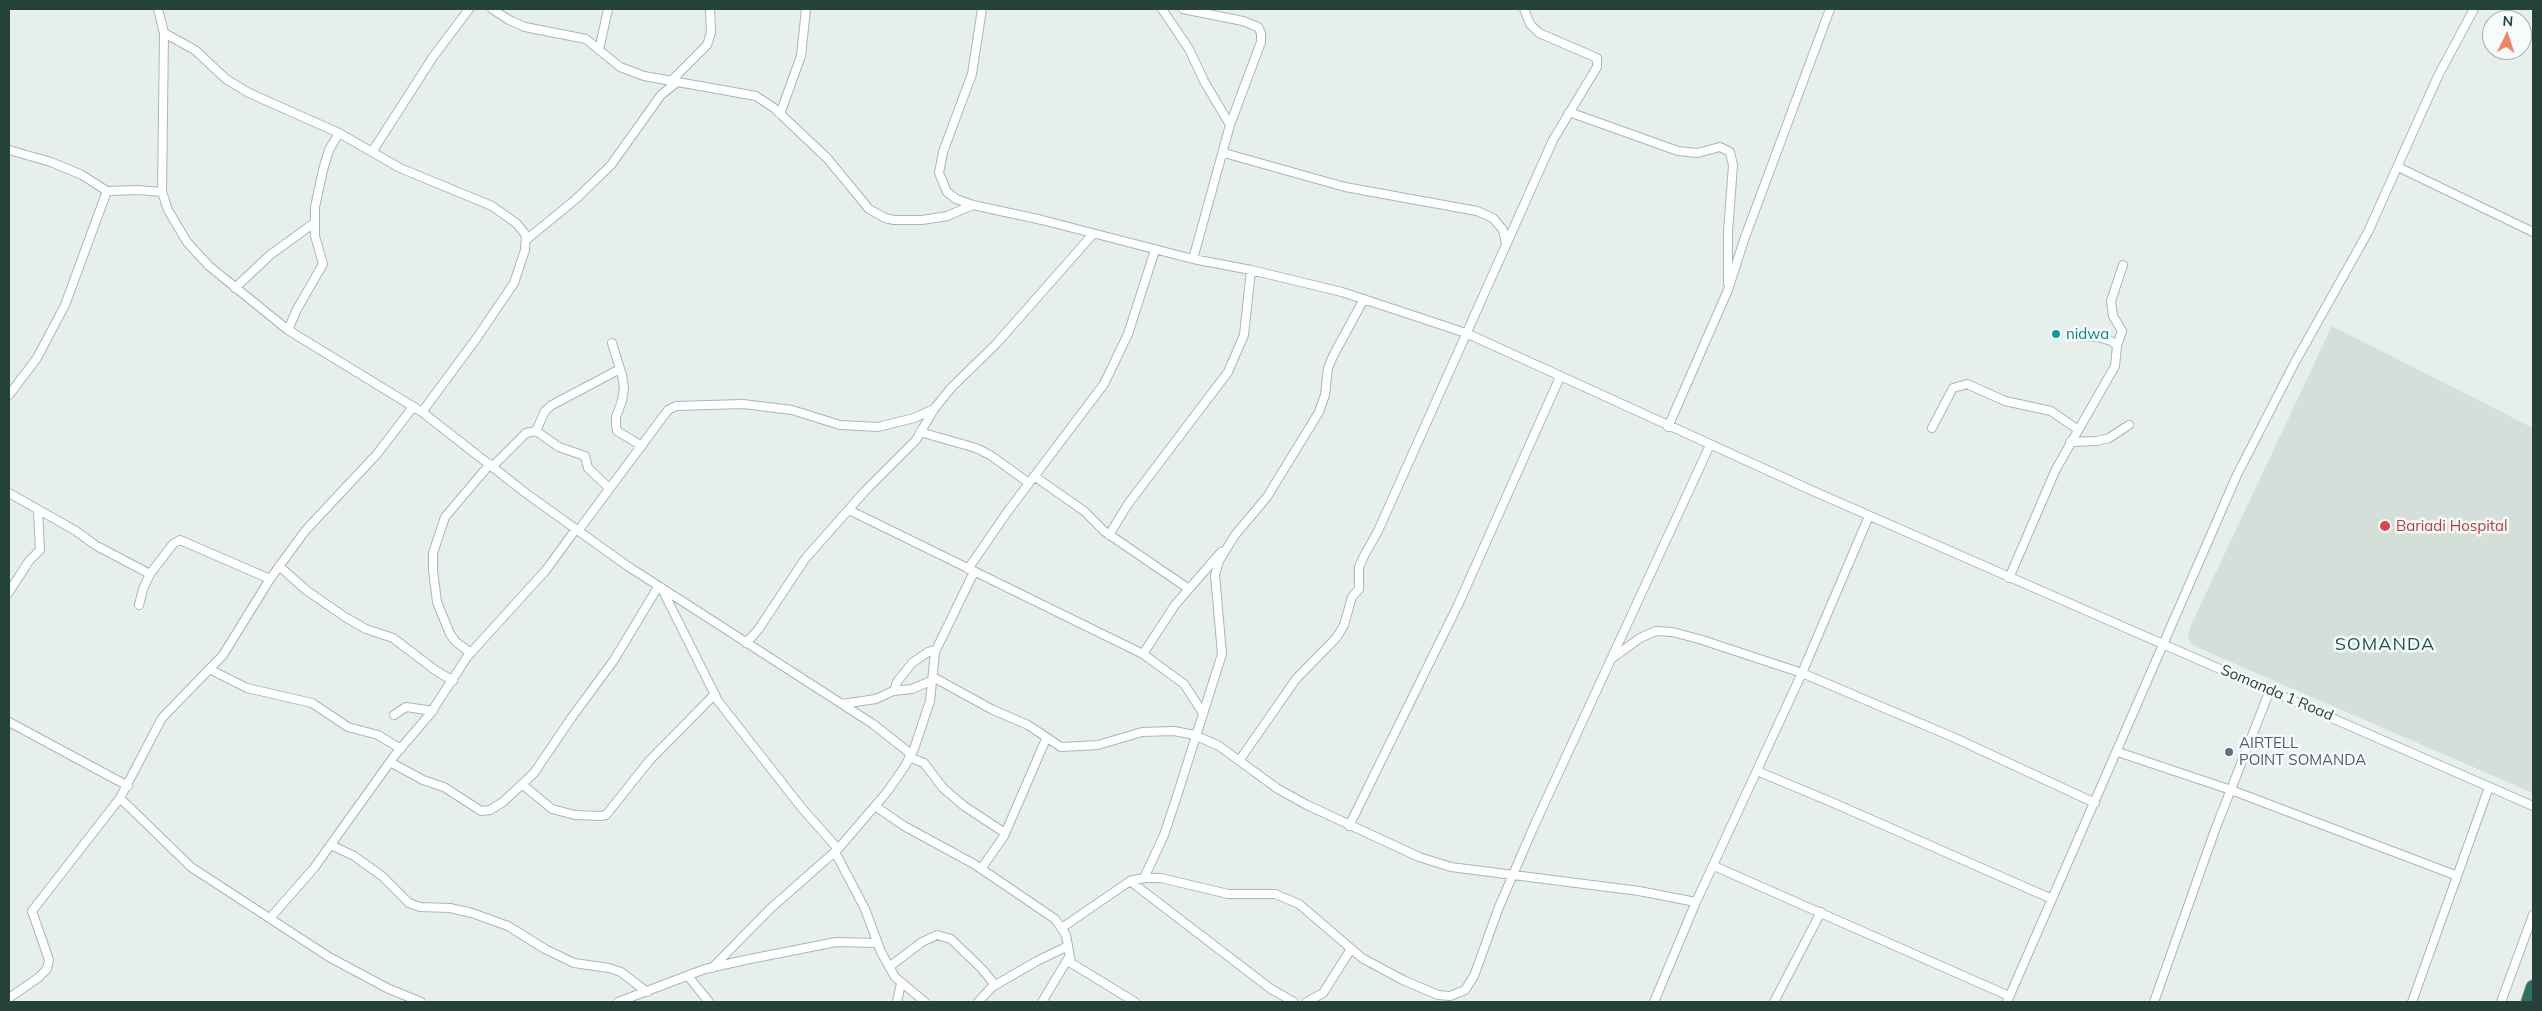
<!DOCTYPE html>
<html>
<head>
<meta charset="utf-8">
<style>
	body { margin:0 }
	#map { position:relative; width:2542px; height:1011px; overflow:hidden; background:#e6efeb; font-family:Mulish,sans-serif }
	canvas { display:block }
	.frame { position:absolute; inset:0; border:10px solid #24423a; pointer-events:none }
	.north { position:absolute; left:2482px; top:10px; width:50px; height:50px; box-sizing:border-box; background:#f7fbf9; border:1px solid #a3b1ad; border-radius:50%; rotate:4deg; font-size:14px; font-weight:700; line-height:20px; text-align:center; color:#24423a }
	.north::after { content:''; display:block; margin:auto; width:18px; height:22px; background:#f4845f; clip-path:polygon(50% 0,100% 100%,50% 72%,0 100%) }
</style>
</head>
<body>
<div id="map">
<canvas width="2542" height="1011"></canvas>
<div class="frame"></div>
<div class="north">N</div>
</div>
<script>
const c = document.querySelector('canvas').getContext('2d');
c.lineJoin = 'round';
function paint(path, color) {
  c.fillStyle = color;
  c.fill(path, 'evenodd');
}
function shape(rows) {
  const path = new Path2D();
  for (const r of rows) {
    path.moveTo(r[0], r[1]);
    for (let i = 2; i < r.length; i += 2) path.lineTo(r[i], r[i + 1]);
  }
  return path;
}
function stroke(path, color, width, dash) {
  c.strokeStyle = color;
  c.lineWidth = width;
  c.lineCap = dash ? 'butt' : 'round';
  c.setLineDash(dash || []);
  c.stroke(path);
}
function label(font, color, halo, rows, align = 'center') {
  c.font = font + ' Mulish,sans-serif';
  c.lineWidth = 5;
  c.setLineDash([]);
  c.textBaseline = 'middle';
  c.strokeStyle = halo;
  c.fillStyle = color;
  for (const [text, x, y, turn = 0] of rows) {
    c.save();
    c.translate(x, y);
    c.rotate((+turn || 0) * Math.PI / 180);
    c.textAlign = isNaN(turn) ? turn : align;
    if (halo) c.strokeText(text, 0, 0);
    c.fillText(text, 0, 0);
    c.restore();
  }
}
const built = shape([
	[2332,326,2533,428,2533,793,2194,646,2191,642,2188,636,2191,625]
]);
const street = shape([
	[158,9,164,33,162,192,168,210,187,242,209,266,288,330,422,412,527,494,626,565,873,724,911,754],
	[492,9,509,20,525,27,586,39,620,67,644,76,756,96,774,108,827,158,869,209,885,218,894,220,922,220,947,216,973,205],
	[982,9,972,74,943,152,939,173,947,192,956,199,973,205,1042,220,1193,259,1251,270,1342,292,1466,333,1813,491,2533,806],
	[1162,9,1189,49,1204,81,1230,125],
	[1183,9,1243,21,1258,27,1261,33,1261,42,1230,125,1193,259],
	[164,33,195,50,226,79,249,93,339,133,400,168,492,206,516,223,526,235,525,250,514,283,476,339,422,412],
	[599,50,608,9],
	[670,82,707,45,711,33,710,9],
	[1569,112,1678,151,1697,153,1720,147,1730,152,1733,165,1728,232,1728,283],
	[780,114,801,56,806,9],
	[9,150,51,162,82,175,107,191,138,190,162,192],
	[372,152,433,57,469,9],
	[1224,153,1345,187,1477,211,1493,218,1503,230,1506,244],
	[2398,167,2533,232],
	[526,240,576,199,611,165,661,95,676,83],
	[235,288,270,255,314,223],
	[288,330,296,311,323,264,315,236,315,207,323,170,329,150,339,133],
	[612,343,622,375,624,388,622,401,616,417,616,426,617,431,642,446],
	[2117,346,2122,331,2113,316,2111,301,2123,265],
	[9,395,37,358,65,305,107,191],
	[1668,427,1728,290,1744,240,1830,9],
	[1932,428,1953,388,1967,384,2005,401,2051,411,2077,429],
	[536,431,545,411,552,405,620,369],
	[920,432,976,448,990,455,1029,483],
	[2070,442,2097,441,2109,438,2129,425],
	[493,466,526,433,536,431,559,447,585,456,588,468,609,488],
	[1034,476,1084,511,1104,531,1189,589],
	[9,493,76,531,95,545,150,574],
	[849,510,1143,654,1184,684,1203,713],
	[578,531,668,410,676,406,743,404,792,410,840,425,878,427,914,418,934,409],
	[1109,535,1128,504,1228,372,1244,335,1251,270],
	[279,566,306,590,345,617,366,629,393,638,435,670,453,681],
	[968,569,1008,511,1104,384,1128,334,1155,250],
	[2009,578,2056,469,2115,366,2117,346,2111,341,2098,337,2078,336],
	[663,591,718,701,801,807,838,849],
	[9,592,29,561,40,550,38,510],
	[139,605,143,589,150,574,173,544,180,540,270,579],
	[746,643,758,630,805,559,865,491,916,440,934,409,951,388,997,343,1093,234],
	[471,653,456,642,450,634,437,602,433,570,433,553,445,517,490,464],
	[1143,654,1175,605,1221,552],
	[1614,657,1640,638,1656,631,1672,632,1699,639,1802,673,1955,738,2095,803],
	[211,670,247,688,312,703,348,727,378,735,401,749],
	[933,677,993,710,1028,725,1061,747,1098,745,1142,732,1174,731,1195,735,1219,746,1278,789,1307,805,1419,857,1451,867,1639,891,1696,902],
	[894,691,897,682,912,663,928,652,936,650],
	[842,704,876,699,893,691,912,689,933,680],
	[394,715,406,707,433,711],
	[9,722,128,786],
	[2118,752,2231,790,2455,875],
	[909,757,924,763,943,788,964,806,1005,833],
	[1239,761,1296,679,1337,637,1344,625,1352,597,1359,589,1359,567,1364,556,1378,531,1553,140,1597,67,1597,58,1539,33,1530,24,1524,9],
	[390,762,423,780,444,787,481,811,490,810,503,802,534,773,572,717,614,660,658,587],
	[1757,771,1829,801,2052,899],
	[523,785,552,809,575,815,601,816,606,815,649,761,715,694],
	[120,798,191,867,329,957,389,989,421,1002],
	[875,806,904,826,974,864,1055,919,1066,935,1071,963,1135,1002],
	[1349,826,1458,605,1560,377],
	[331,845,354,856,382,876,409,903,420,907,450,908,472,913,508,926,545,949,574,963,609,968,621,972,647,992],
	[835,852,865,909,881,952,895,977,925,1002],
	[1714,866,2009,996],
	[981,869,1004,836,1046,739],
	[1144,878,1164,835,1177,796,1222,654,1215,575,1219,561,1235,535,1267,497,1319,412,1325,395,1328,368,1333,356,1364,299],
	[1130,881,1271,989,1294,1002],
	[271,917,314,868,395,755,430,714,467,657,546,570,576,529],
	[1063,927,1130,881,1144,878,1161,878,1228,894,1275,894,1299,904,1362,958,1403,980,1438,995,1450,996,1465,990,1474,976,1499,907,1534,826,1710,445],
	[889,967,922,942,937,935,951,939,982,969,995,985],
	[712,968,770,909,838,849,887,792,905,766,914,749,930,701,935,652,974,572],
	[688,976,709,1002],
	[9,998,38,978,47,969,49,960,32,911,120,798,162,718,223,655,270,579,305,531,377,454,413,407],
	[618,1002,705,969,745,960,836,942,877,943],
	[897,1002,901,983],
	[978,1002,992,987,1037,961,1068,946],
	[1042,1002,1069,957],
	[1307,1002,1323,993,1351,949],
	[1654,1002,1696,902,1802,673,1869,516],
	[1774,1002,1821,912],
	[2007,1002,2237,475,2294,364,2368,232,2438,76,2474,9],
	[2154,1002,2215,830,2270,690],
	[2412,1002,2489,787],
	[2501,1002,2533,915]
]);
const highway = shape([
	[2528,1002,2533,987]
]);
const markers = [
	[2056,334,5,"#0f9aa8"],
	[2385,526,6,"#e0444e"],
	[2229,752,5,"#5c6f8a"]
];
const cultureNames = [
	["nidwa",2066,334]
];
const healthNames = [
	["Bariadi Hospital",2396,526]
];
const streetNames = [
	["Somanda 1 Road",2277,693,23]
];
const serviceNames = [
	["AIRTELL",2239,743],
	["POINT SOMANDA",2239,760]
];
const quarterNames = [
	["SOMANDA",2385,645]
];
paint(built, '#d4dfda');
stroke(street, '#a8b8b2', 10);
stroke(highway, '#c2cac8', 16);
stroke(street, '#fff', 8);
stroke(highway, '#2f6f62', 14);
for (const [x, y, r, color] of markers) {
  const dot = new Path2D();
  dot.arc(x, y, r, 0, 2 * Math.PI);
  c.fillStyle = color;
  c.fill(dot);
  stroke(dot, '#f7fbf9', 2);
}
label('15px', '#0d838f', '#f7fbf9', cultureNames, 'left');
label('15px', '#be3a42', '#f7fbf9', healthNames, 'left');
label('15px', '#24423a', '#f7fbf9', streetNames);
label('15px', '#4e5e75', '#f7fbf9', serviceNames, 'left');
c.letterSpacing = '1px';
label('18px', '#1f5548', '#f7fbf9', quarterNames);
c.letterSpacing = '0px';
</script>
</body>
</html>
